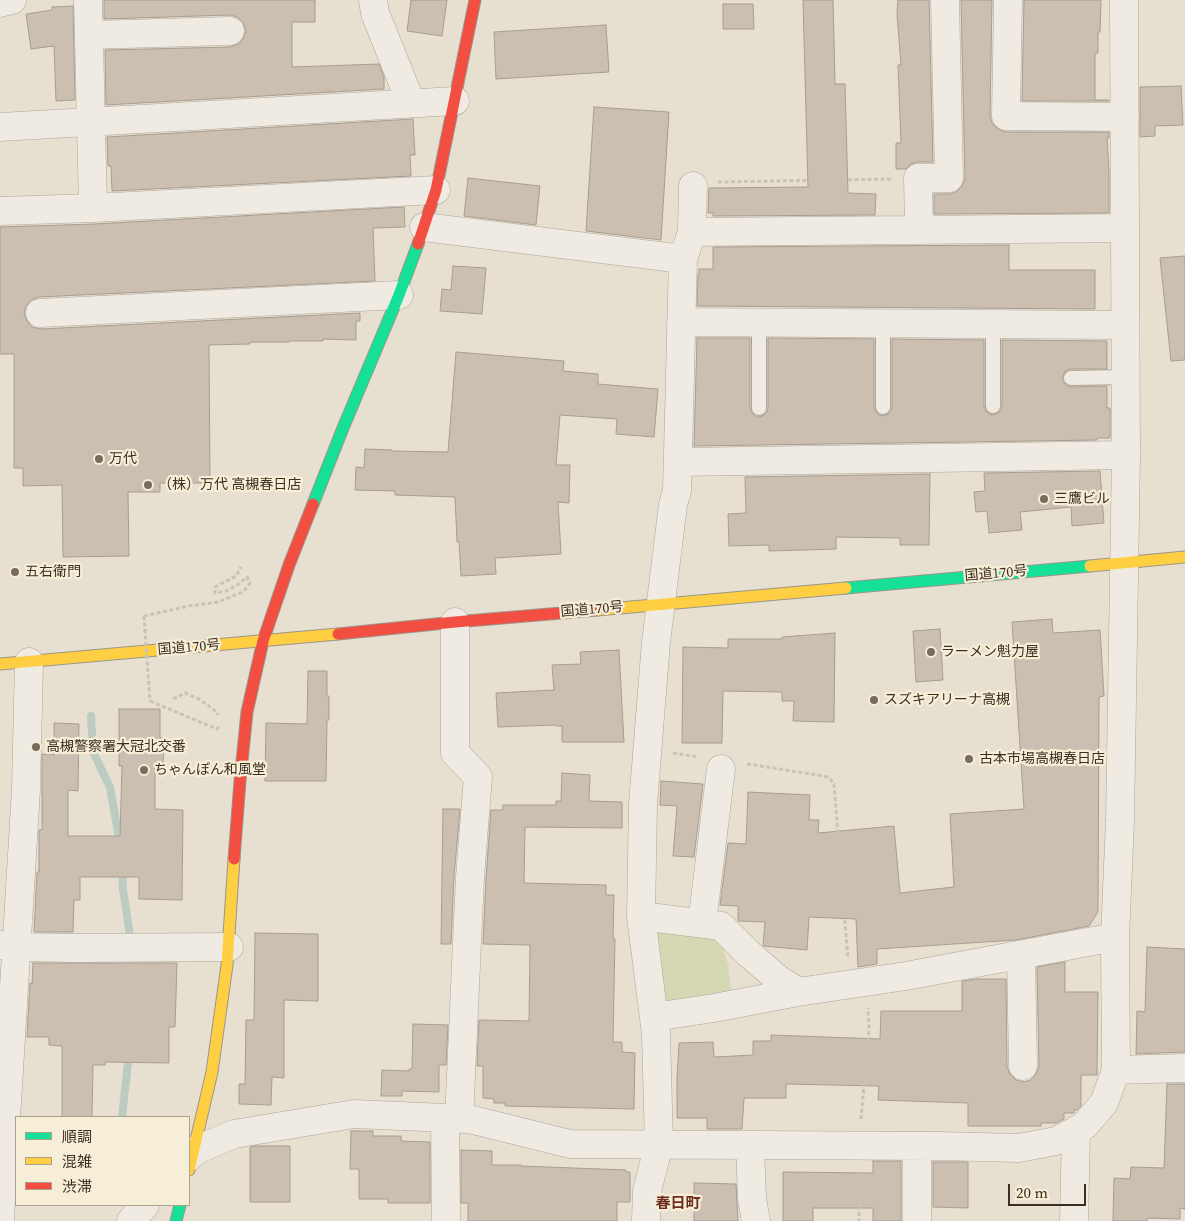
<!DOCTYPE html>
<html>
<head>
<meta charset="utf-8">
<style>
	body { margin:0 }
	#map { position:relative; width:1185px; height:1221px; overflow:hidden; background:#e7e0d1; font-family:"Source Serif 4","Noto Sans JP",serif }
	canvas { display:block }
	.legend { position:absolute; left:15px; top:1116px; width:175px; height:90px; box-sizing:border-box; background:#f7eed8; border:1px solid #ada18e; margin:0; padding:6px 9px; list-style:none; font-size:15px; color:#3d2e20 }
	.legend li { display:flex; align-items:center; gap:10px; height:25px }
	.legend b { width:25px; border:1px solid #ada18e }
	.scale { position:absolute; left:1008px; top:1184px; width:78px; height:22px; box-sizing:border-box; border:2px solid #3d2e20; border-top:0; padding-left:6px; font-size:15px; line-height:18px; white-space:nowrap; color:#3d2e20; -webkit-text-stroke:4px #f7eed8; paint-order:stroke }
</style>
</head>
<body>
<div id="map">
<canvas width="1185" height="1221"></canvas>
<ul class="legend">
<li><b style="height:6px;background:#16e098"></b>順調</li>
<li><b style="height:6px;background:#ffcf43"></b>混雑</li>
<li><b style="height:6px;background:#f24e42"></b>渋滞</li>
</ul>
<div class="scale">20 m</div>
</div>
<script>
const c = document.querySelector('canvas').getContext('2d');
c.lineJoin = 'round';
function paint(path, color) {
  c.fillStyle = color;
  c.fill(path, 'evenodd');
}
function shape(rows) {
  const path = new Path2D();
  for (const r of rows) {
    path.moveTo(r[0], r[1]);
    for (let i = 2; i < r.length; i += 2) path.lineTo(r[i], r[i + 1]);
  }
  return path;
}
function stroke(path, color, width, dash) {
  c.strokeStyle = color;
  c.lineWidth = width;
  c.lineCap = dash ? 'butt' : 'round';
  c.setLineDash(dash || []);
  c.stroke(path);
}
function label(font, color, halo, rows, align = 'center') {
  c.font = font + ' "Source Serif 4","Noto Sans JP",serif';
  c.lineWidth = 4.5;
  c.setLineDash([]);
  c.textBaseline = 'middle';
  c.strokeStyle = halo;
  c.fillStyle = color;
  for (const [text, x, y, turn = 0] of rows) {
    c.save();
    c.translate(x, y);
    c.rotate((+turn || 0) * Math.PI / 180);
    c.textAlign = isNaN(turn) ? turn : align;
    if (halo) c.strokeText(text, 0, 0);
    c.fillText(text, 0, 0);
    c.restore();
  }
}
const green = shape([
	[647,923,719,932,728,965,732,997,661,1009]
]);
const stream = shape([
	[91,716,93,752,110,787,120,844],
	[122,868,123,889,131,943],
	[122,1117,129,1054]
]);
const building = shape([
	[104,0,315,0,315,22,292,22,292,67,379,64,384,77,384,89,106,105,105,50,230,47,239,44,243,39,246,31,243,22,237,17,230,15,104,19,104,0],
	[411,0,447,0,442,36,407,31,411,0],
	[803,0,833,0,835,84,845,84,848,193,876,194,875,215,713,216,713,213,708,213,709,188,808,187,803,0],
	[898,0,929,0,933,162,918,162,911,164,906,169,896,169,896,143,901,143,898,65,901,65,897,14,898,0],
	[961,0,992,0,990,116,992,123,998,129,1006,132,1109,132,1109,138,1107,138,1109,172,1109,213,934,214,934,194,949,194,956,192,962,186,965,178,961,0],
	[1024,0,1101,0,1100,32,1098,32,1098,53,1095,53,1095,100,1109,100,1109,101,1022,101,1024,0],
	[723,4,753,4,754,29,723,29,723,4],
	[73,6,75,100,56,101,54,46,31,49,26,14,52,10,52,7,73,6],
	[606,25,609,72,496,79,494,32,606,25],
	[1181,86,1183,125,1155,126,1155,136,1140,137,1140,87,1181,86],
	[594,107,669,112,661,240,586,231,594,107],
	[413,119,415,155,410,155,411,176,112,191,111,166,108,166,107,137,413,119],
	[468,178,540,186,536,225,464,216,468,178],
	[404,207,405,227,373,228,375,281,39,297,31,300,26,306,24,313,27,321,32,327,41,329,360,313,360,321,356,321,356,340,323,339,323,341,289,341,289,342,250,342,250,344,209,345,210,483,160,483,160,492,128,492,129,556,63,557,62,485,23,486,23,468,14,468,14,354,0,354,0,227,94,224,404,207],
	[1009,245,1009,270,1095,270,1095,309,697,306,698,274,699,274,699,269,713,269,713,247,1009,245],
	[1185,256,1185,360,1171,361,1160,258,1185,256],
	[453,266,486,268,482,314,440,311,442,289,451,290,453,266],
	[697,338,750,338,750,408,752,413,755,416,759,417,764,415,767,412,768,408,768,338,874,339,874,407,876,412,879,415,883,416,888,414,891,411,892,407,892,339,984,340,984,406,986,411,989,414,993,415,998,413,1001,410,1002,406,1002,340,1107,341,1107,369,1070,369,1066,371,1064,373,1062,379,1064,383,1067,386,1071,387,1107,386,1107,408,1110,408,1110,438,1097,438,1097,440,694,446,697,338],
	[456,352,564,361,563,371,598,374,598,384,658,389,654,437,616,434,617,419,560,415,556,465,570,465,569,503,558,502,561,554,495,558,496,574,461,576,459,542,457,542,455,497,395,495,395,491,355,490,356,467,364,468,365,449,392,450,392,451,448,452,456,352],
	[1100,471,1104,523,1072,526,1071,507,1020,512,1022,530,989,533,987,511,976,512,974,492,985,491,984,473,1100,471],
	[930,474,929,545,900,545,900,538,836,537,836,549,769,551,769,545,729,546,728,514,746,513,745,477,930,474],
	[1052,619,1053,633,1100,630,1104,696,1099,697,1098,912,1089,926,1016,940,877,949,877,964,858,967,856,919,809,917,807,950,763,946,765,922,738,921,738,906,720,905,728,843,746,844,748,792,810,795,809,820,819,820,818,833,894,826,900,893,954,887,950,814,1024,809,1012,622,1052,619],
	[940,629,943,680,916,682,913,631,940,629],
	[835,633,834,722,793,721,794,701,782,701,782,692,723,691,722,743,682,743,683,647,728,648,728,639,782,639,782,637,835,633],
	[619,650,624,742,562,742,562,726,556,726,556,725,498,727,496,693,554,690,552,665,581,664,580,652,619,650],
	[308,671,327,671,327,696,329,696,329,720,327,720,326,781,265,781,266,723,307,724,308,671],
	[119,709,160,709,160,738,164,738,163,767,155,767,155,809,183,810,182,900,139,899,139,877,80,877,80,900,74,900,73,932,34,932,37,872,39,872,39,830,42,830,42,754,54,755,54,723,79,724,78,791,68,790,68,836,120,836,122,766,119,766,119,709],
	[562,773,590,775,589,801,622,802,622,828,525,827,524,883,606,885,606,895,614,895,613,939,615,939,613,1042,622,1042,622,1052,635,1053,634,1109,505,1106,505,1103,494,1103,494,1099,483,1098,483,1066,477,1066,479,1020,529,1021,530,945,483,944,486,878,491,810,503,810,503,805,556,805,556,801,561,801,562,773],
	[661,781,703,784,694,857,673,856,677,806,660,805,661,781],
	[443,809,460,809,454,876,451,944,441,944,443,809],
	[255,933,318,934,318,1001,284,1000,284,1078,272,1077,271,1105,239,1104,239,1084,245,1084,246,1020,254,1020,255,933],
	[1147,947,1185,949,1185,1052,1136,1054,1137,1011,1145,1012,1147,947],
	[1065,962,1065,992,1098,992,1097,1075,1081,1075,1081,1106,1077,1110,1074,1110,1074,1113,1064,1113,1064,1119,1056,1123,1041,1123,1041,1126,968,1126,968,1103,878,1100,879,1086,786,1084,786,1098,744,1098,742,1129,707,1129,707,1118,677,1118,677,1078,679,1043,713,1042,714,1057,753,1055,753,1041,771,1041,771,1035,880,1039,881,1011,962,1011,962,981,977,979,1006,979,1007,1067,1010,1074,1016,1080,1024,1082,1031,1080,1036,1074,1039,1066,1037,967,1065,962],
	[33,963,177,963,175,1027,169,1027,169,1063,105,1062,105,1065,93,1065,92,1117,62,1117,62,1046,49,1045,49,1037,27,1037,30,983,32,984,33,963],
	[413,1024,448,1025,446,1065,439,1065,439,1092,402,1091,402,1096,381,1096,382,1070,409,1071,409,1069,412,1069,413,1024],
	[1167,1084,1185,1084,1185,1209,1180,1208,1180,1219,1147,1218,1147,1221,1113,1221,1114,1178,1130,1179,1131,1167,1164,1168,1167,1084],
	[351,1131,373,1131,373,1136,401,1136,401,1141,430,1142,430,1203,388,1203,388,1199,359,1199,359,1169,350,1169,351,1131],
	[254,1146,290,1146,290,1202,250,1202,250,1147,254,1146],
	[461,1150,492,1151,492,1165,521,1165,521,1166,626,1170,626,1172,630,1172,630,1202,617,1202,617,1221,468,1221,468,1203,461,1203,461,1150],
	[873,1161,901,1161,901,1221,873,1221,873,1208,813,1208,813,1221,783,1221,783,1172,873,1173,873,1161],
	[933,1162,968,1162,968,1208,933,1207,933,1162],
	[694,1183,736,1184,738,1221,694,1221,694,1183]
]);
const path = shape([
	[718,182,891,179],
	[144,616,189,606,218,602,243,592,250,583,247,577,239,584,226,591,215,593,215,587,236,576,241,567],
	[173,699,185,693,199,699,217,712,218,715],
	[150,701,217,729,219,727],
	[673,753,699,757],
	[747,764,824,776,827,777,832,781,834,784,848,959],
	[861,1119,869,1028,868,1008],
	[859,1173,859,1221]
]);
const lane = shape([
	[759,322,759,408],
	[883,323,883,407],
	[1071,378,1125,377],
	[993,406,993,324]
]);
const street = shape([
	[373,0,375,13,411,103],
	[1008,0,1006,116,1125,117],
	[0,3,12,0],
	[89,35,230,31],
	[0,127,455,101],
	[93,208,436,190],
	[0,211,93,208,88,0],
	[424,227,683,259],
	[919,230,918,178,949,178,945,0],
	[692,232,693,186],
	[40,313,399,295],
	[681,322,1125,325],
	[679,462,1126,455],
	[455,622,455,753,478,777,470,877,459,1119],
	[641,916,721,926,748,953,778,979,798,992],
	[702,923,721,769],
	[0,945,17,947,75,948,229,947],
	[1021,955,1023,1066],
	[654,1017,714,1008,798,992,906,976,1115,937],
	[1116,1070,1185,1068],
	[445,1118,446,1221],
	[750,1145,752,1199,756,1221],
	[917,1146,917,1221],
	[189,1157,194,1151,234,1134,354,1114,469,1119,570,1144,939,1146,1019,1148,1056,1141,1084,1126,1104,1103,1116,1070,1115,937,1120,820,1126,455,1124,0],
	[0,1219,26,789,29,662],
	[131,1221,145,1205],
	[646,1221,647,1191,659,1144,656,1034,641,916,643,804,656,642,673,505,677,491,683,259,692,232,1125,228],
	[1074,1221,1076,1130]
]);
const fast = shape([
	[313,504,343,428,399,295,418,244],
	[846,588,1090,566],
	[176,1221,180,1205]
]);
const slow = shape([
	[1090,566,1185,557],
	[597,610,846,588],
	[0,664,338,634],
	[189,1170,212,1072,227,965,234,859]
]);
const jam = shape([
	[418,244,436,190,475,0],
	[338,634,455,622,597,610],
	[234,859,240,781,247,712,263,641,289,565,313,504]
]);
const pathBridge = shape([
	[144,616,150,701]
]);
const markers = [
	[99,459,5,"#786c5e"],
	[148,485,5,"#786c5e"],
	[1044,499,5,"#786c5e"],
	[15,572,5,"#786c5e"],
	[931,652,5,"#786c5e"],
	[874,700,5,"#786c5e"],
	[36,747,5,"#786c5e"],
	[969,759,5,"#786c5e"],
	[144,770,5,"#786c5e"]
];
const poiNames = [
	["万代",109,459],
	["（株）万代 高槻春日店",158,485],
	["三鷹ビル",1054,499],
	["五右衛門",25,572],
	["ラーメン魁力屋",941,652],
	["スズキアリーナ高槻",884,700],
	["高槻警察署大冠北交番",46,747],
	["古本市場高槻春日店",979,759],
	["ちゃんぽん和風堂",154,770]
];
const streetNames = [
	["国道170号",996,574,-5],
	["国道170号",592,610,-5],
	["国道170号",189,648,-5]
];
const neighbourhoodNames = [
	["春日町",678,1204]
];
paint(green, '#d6d7b3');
stroke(stream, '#bcccc2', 8);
paint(building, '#cbbfb2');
stroke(building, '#a89c90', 1);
stroke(lane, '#ada599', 16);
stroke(street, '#ada599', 29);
stroke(fast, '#9c958a', 13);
stroke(slow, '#9c958a', 13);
stroke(jam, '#9c958a', 13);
stroke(path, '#c8c2b9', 3, [4, 2.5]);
stroke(lane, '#efebe3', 14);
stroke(street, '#efebe3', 28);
stroke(fast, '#16e098', 11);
stroke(slow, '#ffcf43', 11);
stroke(jam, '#f24e42', 11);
stroke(pathBridge, '#c8c2b9', 3, [4, 2.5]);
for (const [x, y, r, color] of markers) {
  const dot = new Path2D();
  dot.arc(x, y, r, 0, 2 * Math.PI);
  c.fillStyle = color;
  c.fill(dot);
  stroke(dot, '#f7eed8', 2);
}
label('14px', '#3d2e20', '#f7eed8', poiNames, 'left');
label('14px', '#3d2e20', '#f7eed8', streetNames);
label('bold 15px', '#6b2e1e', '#f7eed8', neighbourhoodNames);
</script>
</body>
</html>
